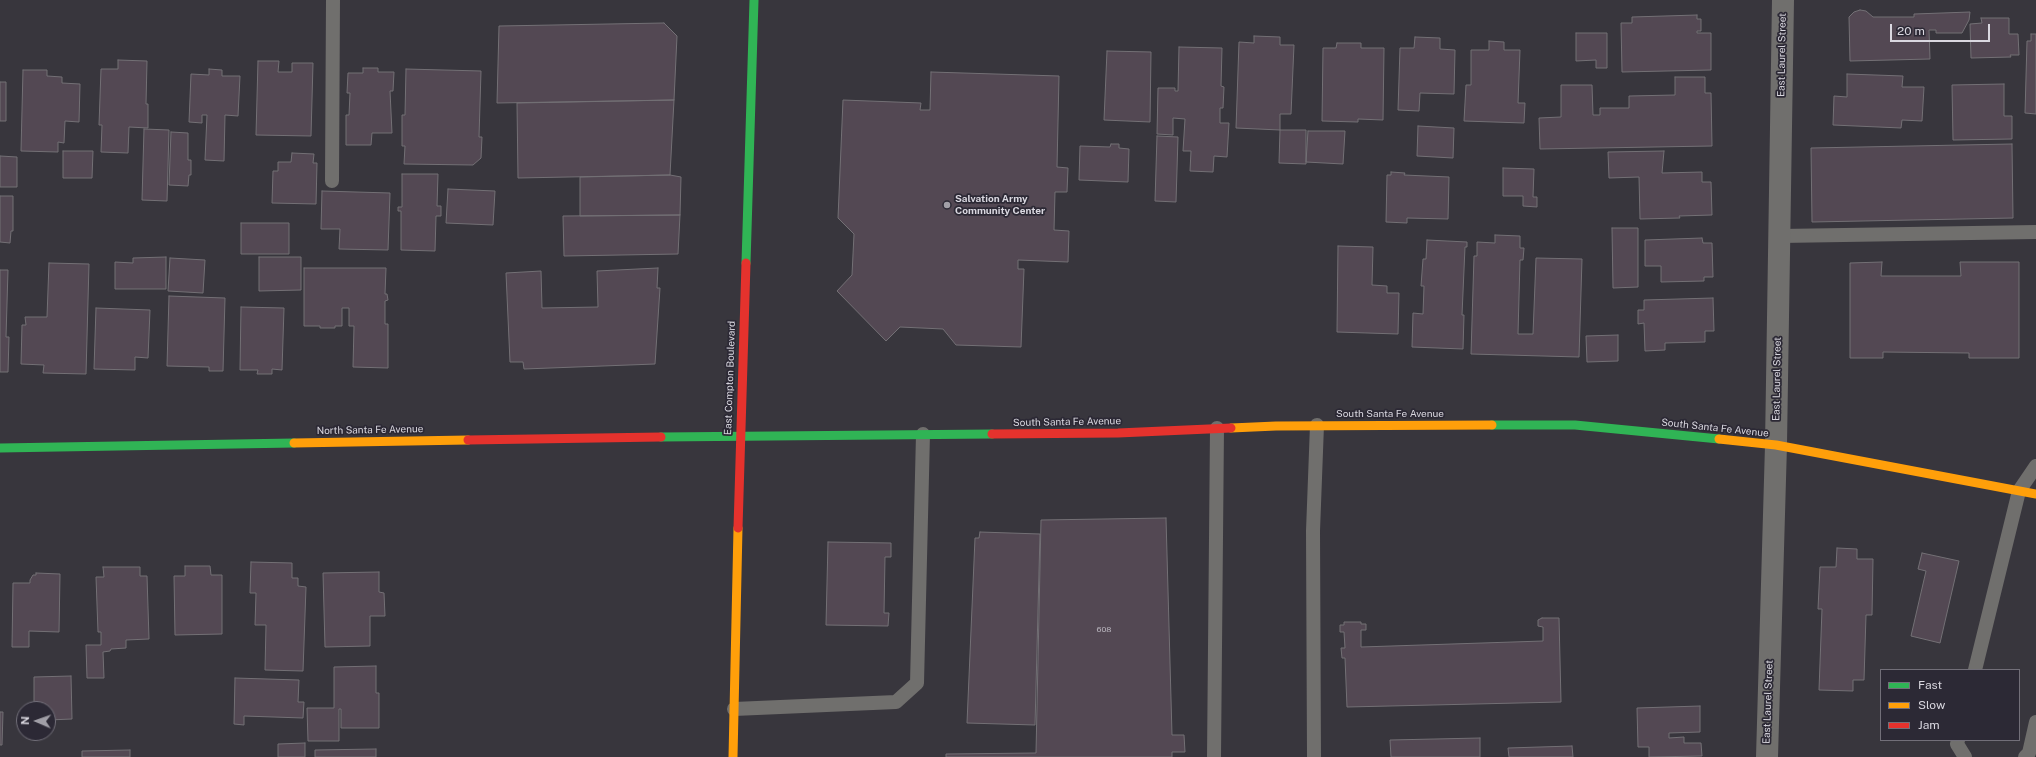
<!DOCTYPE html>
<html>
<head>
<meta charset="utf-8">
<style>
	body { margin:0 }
	#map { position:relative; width:2036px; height:757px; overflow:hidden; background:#38363d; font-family:"Public Sans",sans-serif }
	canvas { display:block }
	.legend { position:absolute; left:1880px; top:669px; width:140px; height:72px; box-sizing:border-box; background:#2c2935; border:1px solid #726f79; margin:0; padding:5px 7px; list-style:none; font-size:12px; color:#dad8e0 }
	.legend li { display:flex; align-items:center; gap:8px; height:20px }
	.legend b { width:20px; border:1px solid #726f79 }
	.north { position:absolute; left:16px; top:701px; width:40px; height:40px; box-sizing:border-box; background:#2c2935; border:1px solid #726f79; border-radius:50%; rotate:272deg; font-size:11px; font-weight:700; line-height:16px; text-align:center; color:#dad8e0 }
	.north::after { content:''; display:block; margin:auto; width:14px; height:18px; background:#a19fa7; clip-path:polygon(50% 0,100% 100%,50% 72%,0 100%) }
	.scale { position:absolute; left:1890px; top:24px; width:100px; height:18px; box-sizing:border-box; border:2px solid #dad8e0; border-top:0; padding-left:5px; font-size:12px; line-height:14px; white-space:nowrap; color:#dad8e0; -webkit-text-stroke:3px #2c2935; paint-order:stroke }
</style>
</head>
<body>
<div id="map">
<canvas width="2036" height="757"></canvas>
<ul class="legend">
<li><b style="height:5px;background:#30b455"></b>Fast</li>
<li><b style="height:5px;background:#ff9f0a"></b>Slow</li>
<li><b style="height:5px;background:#e5322d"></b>Jam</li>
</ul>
<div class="north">N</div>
<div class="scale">20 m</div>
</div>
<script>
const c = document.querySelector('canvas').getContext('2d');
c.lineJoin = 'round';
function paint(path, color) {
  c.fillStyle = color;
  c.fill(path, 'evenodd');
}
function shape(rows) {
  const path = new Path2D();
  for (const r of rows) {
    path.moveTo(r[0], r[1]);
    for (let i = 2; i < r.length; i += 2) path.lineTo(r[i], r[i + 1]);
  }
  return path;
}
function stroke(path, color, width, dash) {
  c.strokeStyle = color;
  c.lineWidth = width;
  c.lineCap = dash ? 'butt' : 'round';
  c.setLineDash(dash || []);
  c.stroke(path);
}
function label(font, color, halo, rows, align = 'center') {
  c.font = font + ' "Public Sans",sans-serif';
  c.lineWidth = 3.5;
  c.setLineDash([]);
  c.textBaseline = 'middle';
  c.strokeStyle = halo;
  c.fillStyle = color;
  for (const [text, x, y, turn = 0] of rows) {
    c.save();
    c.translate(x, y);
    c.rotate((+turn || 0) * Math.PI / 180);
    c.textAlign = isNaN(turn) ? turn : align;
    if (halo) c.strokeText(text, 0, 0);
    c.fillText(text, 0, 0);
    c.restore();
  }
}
const building = shape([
	[1860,10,1866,11,1873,17,1914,17,1914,14,1970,12,1969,20,1962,33,1936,33,1936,30,1929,30,1930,59,1850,61,1849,17,1854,12,1860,10],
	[1697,15,1697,19,1701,19,1701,31,1697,31,1697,33,1711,33,1711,70,1622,72,1621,23,1632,23,1632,17,1697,15],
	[1981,18,2009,18,2009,34,2018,34,2019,55,2010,55,2011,57,1971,58,1970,24,1982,23,1981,18],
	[664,23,677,36,674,100,497,103,499,26,664,23],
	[1576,33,1607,33,1607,68,1596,68,1596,60,1576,61,1576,33],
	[2031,34,2036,34,2036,114,2025,113,2027,41,2031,41,2031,34],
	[1254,36,1280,37,1280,45,1294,45,1291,114,1280,114,1280,130,1236,128,1239,42,1254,43,1254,36],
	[1415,37,1440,38,1440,49,1455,50,1454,94,1420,93,1419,111,1398,110,1400,48,1414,48,1415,37],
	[1489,41,1504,42,1504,50,1520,50,1518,103,1525,103,1524,123,1464,121,1466,85,1471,85,1471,50,1489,50,1489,41],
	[1337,43,1361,43,1361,48,1384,48,1383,120,1358,119,1358,122,1322,121,1323,48,1336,48,1337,43],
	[1179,47,1222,48,1221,86,1224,87,1223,108,1220,108,1220,123,1229,123,1227,157,1214,156,1213,172,1190,171,1191,151,1183,151,1185,119,1173,118,1173,135,1157,134,1158,88,1175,88,1175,91,1178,91,1179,47],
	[1107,51,1151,52,1150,122,1104,120,1107,51],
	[118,60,147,61,146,104,148,104,148,128,129,127,128,153,101,152,102,125,99,125,101,69,118,69,118,60],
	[258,61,279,61,278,72,292,72,292,63,313,63,311,136,256,135,258,61],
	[363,68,378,68,378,72,394,72,393,91,390,91,392,133,372,133,371,145,346,145,346,115,349,115,350,93,347,93,348,73,363,73,363,68],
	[209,69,222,70,222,76,240,76,238,116,225,115,224,161,205,160,207,115,202,115,202,123,189,122,191,74,209,75,209,69],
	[406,69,481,71,479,137,482,137,481,158,473,165,404,164,405,146,402,146,402,115,405,115,406,69],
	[23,70,47,70,47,76,62,77,62,83,80,84,79,122,65,121,64,143,58,142,58,152,21,151,23,70],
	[931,72,1059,76,1057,167,1068,168,1067,192,1055,192,1054,230,1069,231,1068,262,1018,260,1018,269,1024,269,1021,347,956,345,943,329,900,327,886,341,837,291,852,275,854,234,838,218,843,100,921,103,920,110,930,110,931,72],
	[1847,74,1903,76,1902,87,1924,87,1922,121,1902,120,1901,128,1833,125,1834,96,1847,97,1847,74],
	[1675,77,1705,77,1705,93,1711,93,1712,146,1540,149,1539,118,1561,117,1561,85,1592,85,1593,115,1600,115,1600,108,1629,108,1629,96,1675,95,1675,77],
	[0,82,6,82,6,121,0,121,0,82],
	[2004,84,2004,116,2012,116,2012,139,1953,140,1952,85,2004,84],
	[674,100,670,175,518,178,517,103,674,100],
	[1418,126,1454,128,1453,158,1417,156,1418,126],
	[144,129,169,130,167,201,142,200,144,129],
	[1280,130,1306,130,1306,164,1279,163,1280,130],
	[1308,131,1345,131,1343,164,1306,162,1308,131],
	[171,132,188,133,188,160,191,160,191,175,189,175,188,186,169,185,171,132],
	[1157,136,1178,137,1176,202,1155,201,1157,136],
	[1111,144,1119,144,1119,148,1129,149,1128,182,1079,180,1080,146,1110,147,1111,144],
	[2012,144,2013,218,1812,222,1811,148,2012,144],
	[63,151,93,151,92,178,63,178,63,151],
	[1664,151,1662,173,1702,172,1702,182,1711,182,1712,215,1679,216,1680,218,1640,219,1639,177,1609,178,1608,152,1664,151],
	[292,153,314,154,313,163,317,163,316,204,272,203,273,171,278,171,278,162,291,162,292,153],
	[0,156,17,157,17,187,0,187,0,156],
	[1503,168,1534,169,1533,197,1537,197,1537,207,1523,206,1523,196,1503,196,1503,168],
	[1391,172,1405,173,1404,175,1449,177,1448,219,1407,218,1407,223,1386,222,1387,175,1391,175,1391,172],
	[402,174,438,174,437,206,441,206,441,216,436,216,435,251,401,250,401,211,398,211,398,207,402,207,402,174],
	[670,175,681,177,680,215,580,216,580,177,670,175],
	[448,189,495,191,493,225,446,223,448,189],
	[322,191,390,193,388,250,339,249,340,229,321,229,322,191],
	[0,196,13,196,13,231,11,231,10,243,0,242,0,196],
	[680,215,678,254,564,256,563,216,680,215],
	[241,223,289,223,289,254,241,254,241,223],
	[1612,228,1638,228,1638,287,1613,288,1612,228],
	[1495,235,1520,236,1520,248,1524,248,1523,260,1520,260,1518,334,1533,334,1536,258,1582,259,1579,357,1471,354,1474,256,1477,256,1477,242,1495,243,1495,235],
	[1702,238,1703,243,1712,243,1713,277,1704,277,1704,281,1661,282,1661,266,1645,266,1645,240,1702,238],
	[1427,240,1467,242,1467,247,1465,247,1462,315,1464,315,1463,349,1412,347,1413,313,1423,314,1424,286,1421,286,1423,259,1426,259,1427,240],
	[1338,246,1373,247,1372,285,1387,286,1387,293,1399,293,1398,334,1337,332,1338,246],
	[166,257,166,289,115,289,115,262,133,263,133,258,166,257],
	[259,257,301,257,301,290,259,291,259,257],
	[170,258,205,260,203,293,168,291,170,258],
	[1882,262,1881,276,1961,276,1960,262,2019,262,2019,358,1969,358,1969,353,1883,352,1883,358,1850,358,1850,263,1882,262],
	[49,263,89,264,86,374,43,373,44,365,21,364,22,325,26,325,25,317,47,317,49,263],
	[304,268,386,268,385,294,387,294,388,300,385,301,385,324,388,324,388,368,353,367,354,326,349,326,349,308,342,308,342,326,335,326,335,328,320,328,320,326,304,326,304,268],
	[658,268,657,288,660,288,655,364,524,369,523,362,510,362,506,273,541,271,542,308,598,307,597,271,658,268],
	[0,270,8,270,6,337,9,337,8,372,0,372,0,270],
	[169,296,225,298,223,371,209,371,209,367,167,366,169,296],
	[1713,298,1714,331,1705,331,1705,342,1665,343,1665,350,1645,351,1644,323,1638,324,1638,310,1644,310,1644,300,1713,298],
	[241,307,284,308,282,370,272,369,272,374,257,374,258,370,240,370,241,307],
	[96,308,150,310,148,358,135,357,135,370,94,369,96,308],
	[1618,335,1618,361,1587,362,1586,336,1618,335],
	[1166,518,1172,735,1184,735,1185,752,1172,752,1172,757,946,757,946,754,1036,753,1041,520,1166,518],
	[980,532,1040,534,1035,725,967,723,975,538,979,538,980,532],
	[828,542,891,543,891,557,885,557,884,613,889,613,888,626,826,625,828,542],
	[1837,548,1857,549,1857,559,1873,559,1872,615,1866,615,1864,680,1853,680,1853,691,1819,690,1822,609,1818,609,1820,567,1836,567,1837,548],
	[1922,553,1959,561,1940,643,1911,636,1926,571,1918,569,1922,553],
	[251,562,292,563,292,578,298,578,298,586,306,587,303,671,265,670,266,625,255,625,256,593,250,593,251,562],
	[185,566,210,566,211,575,222,575,222,634,175,635,174,576,185,576,185,566],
	[103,567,140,567,140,576,147,576,149,639,126,640,126,648,111,649,110,651,103,652,104,678,87,678,86,645,101,645,101,632,98,632,96,577,104,577,103,567],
	[379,572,379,592,384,593,385,616,370,616,370,646,325,647,323,573,379,572],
	[36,573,60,574,59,632,29,631,29,647,12,647,13,583,30,583,30,580,33,575,36,575,36,573],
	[1542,618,1559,618,1561,702,1347,707,1345,658,1342,658,1341,648,1345,648,1344,632,1340,632,1340,625,1344,625,1344,622,1361,622,1361,624,1366,624,1366,630,1361,630,1361,647,1543,641,1543,627,1538,626,1538,620,1542,618],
	[376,666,376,693,379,693,379,728,341,728,341,709,339,709,339,741,308,741,307,708,334,708,334,667,376,666],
	[71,676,72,719,48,720,48,709,34,709,34,677,71,676],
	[235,678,299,680,298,702,304,702,303,718,244,716,244,725,234,724,235,678],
	[1700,706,1700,732,1669,733,1669,738,1684,737,1684,743,1701,743,1702,756,1649,757,1649,747,1638,747,1637,708,1700,706],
	[0,712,3,712,2,745,0,745,0,712],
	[1480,738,1480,757,1391,757,1390,740,1480,738],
	[305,743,305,757,278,757,278,744,305,743],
	[1572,746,1573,757,1509,757,1508,748,1572,746],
	[376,749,376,757,315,757,315,750,376,749],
	[130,750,130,757,82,757,82,751,130,750]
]);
const lane = shape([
	[332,181,333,0],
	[1780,236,2036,232],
	[1975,670,2019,491,2036,466],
	[734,709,896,702,917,683,923,434],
	[1958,740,1957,744,1965,757],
	[1214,757,1217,428],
	[1314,757,1313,531,1317,425],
	[2025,757,2029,753,2036,722]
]);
const street = shape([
	[1767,757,1776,445,1783,0]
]);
const fast = shape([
	[746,263,754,0],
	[1492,425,1575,425,1719,439],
	[661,437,992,434],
	[0,448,294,443]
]);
const slow = shape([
	[1231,428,1276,426,1492,425],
	[1719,439,1776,445,2036,494],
	[294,443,468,440],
	[733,757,738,528]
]);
const jam = shape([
	[992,434,1118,433,1231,428],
	[468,440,661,437],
	[738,528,746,263]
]);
const markers = [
	[947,205,4,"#a19fa7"]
];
const numberNames = [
	["608",1104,630]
];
const streetNames = [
	["East Laurel Street",1782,55,-89],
	["East Compton Boulevard",730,378,-88],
	["East Laurel Street",1777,379,-89],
	["South Santa Fe Avenue",1390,414],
	["South Santa Fe Avenue",1067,422,-1],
	["South Santa Fe Avenue",1715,428,6],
	["North Santa Fe Avenue",370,430,-1],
	["East Laurel Street",1768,702,-88]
];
const poiNames = [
	["Salvation Army",955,199],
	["Community Center",955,211]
];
paint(building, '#534853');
stroke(building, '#737075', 1);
stroke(lane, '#706f6d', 14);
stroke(street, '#706f6d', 22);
stroke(fast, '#30b455', 9);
stroke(slow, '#ff9f0a', 9);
stroke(jam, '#e5322d', 9);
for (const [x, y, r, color] of markers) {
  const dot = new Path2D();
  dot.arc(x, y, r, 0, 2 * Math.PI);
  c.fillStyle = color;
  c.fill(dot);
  stroke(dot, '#2c2935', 1.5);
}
label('8px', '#b8b4bd', null, numberNames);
label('10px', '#dad8e0', '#2c2935', streetNames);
label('bold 10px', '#dad8e0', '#2c2935', poiNames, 'left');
</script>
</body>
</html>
